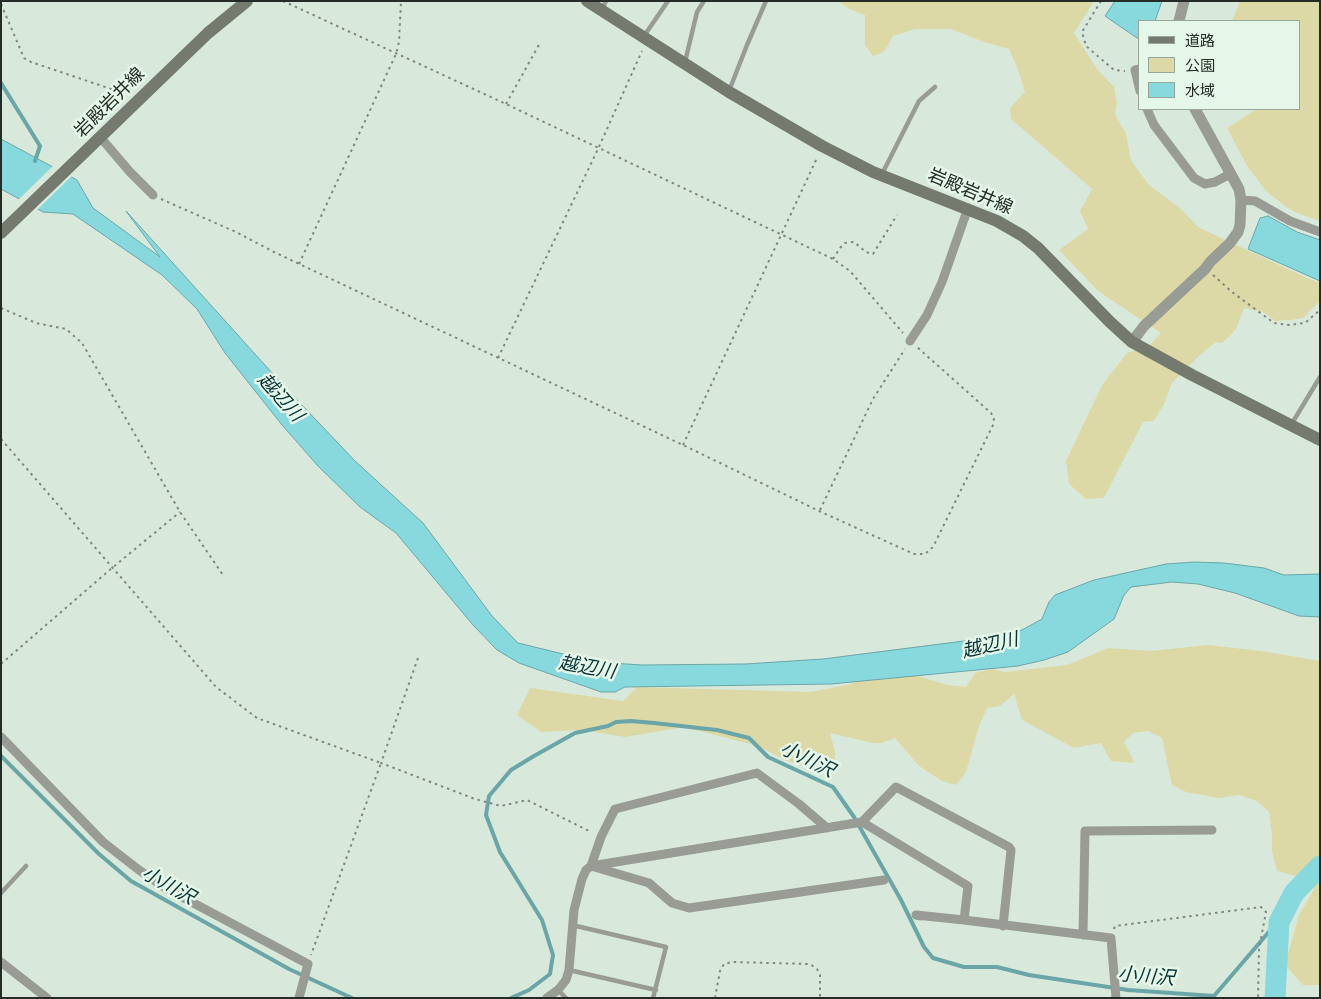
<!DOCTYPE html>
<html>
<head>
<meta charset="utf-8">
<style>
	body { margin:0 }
	#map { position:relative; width:1321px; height:999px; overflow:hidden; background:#d8e9dc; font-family:Arial,"Noto Sans JP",sans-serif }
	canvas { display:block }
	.frame { position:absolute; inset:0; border:2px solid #252b26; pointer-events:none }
	.legend { position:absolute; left:1138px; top:20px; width:162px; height:90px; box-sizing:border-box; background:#e5f7e9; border:1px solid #98a59b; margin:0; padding:6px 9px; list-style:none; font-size:15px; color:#252b26 }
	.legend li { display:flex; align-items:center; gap:10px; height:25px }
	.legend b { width:25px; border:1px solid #98a59b }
</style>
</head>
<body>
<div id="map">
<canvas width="1321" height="999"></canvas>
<div class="frame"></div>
<ul class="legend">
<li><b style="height:6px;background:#757a6f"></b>道路</li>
<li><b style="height:14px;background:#ddd9a6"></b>公園</li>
<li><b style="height:14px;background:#88d9de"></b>水域</li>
</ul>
</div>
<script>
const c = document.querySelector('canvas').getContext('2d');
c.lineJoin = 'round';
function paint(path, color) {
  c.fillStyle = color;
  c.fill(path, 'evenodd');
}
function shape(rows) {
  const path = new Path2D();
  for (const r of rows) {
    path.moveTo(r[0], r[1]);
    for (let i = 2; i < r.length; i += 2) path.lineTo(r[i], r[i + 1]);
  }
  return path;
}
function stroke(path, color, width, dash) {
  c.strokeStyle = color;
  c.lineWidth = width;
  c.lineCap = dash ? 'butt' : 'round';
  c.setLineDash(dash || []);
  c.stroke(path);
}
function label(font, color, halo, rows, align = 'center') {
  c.font = font + ' Arial,"Noto Sans JP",sans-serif';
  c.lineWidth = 5;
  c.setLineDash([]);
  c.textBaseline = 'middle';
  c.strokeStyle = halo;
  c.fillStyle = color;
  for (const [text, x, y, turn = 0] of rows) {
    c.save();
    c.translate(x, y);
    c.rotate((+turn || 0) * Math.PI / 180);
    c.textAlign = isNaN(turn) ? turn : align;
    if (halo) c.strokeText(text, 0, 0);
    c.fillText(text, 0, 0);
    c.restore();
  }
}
const green = shape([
	[838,1,1094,1,1074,33,1097,69,1114,87,1117,103,1115,114,1126,134,1131,160,1148,184,1181,209,1198,227,1307,278,1320,283,1319,302,1303,318,1290,320,1275,321,1263,312,1244,308,1236,329,1230,336,1222,343,1216,342,1201,354,1172,383,1164,404,1154,421,1143,422,1104,498,1086,499,1069,484,1066,461,1102,385,1127,353,1148,347,1161,333,1098,291,1059,250,1088,229,1080,211,1092,189,1011,119,1010,108,1025,92,1017,67,1009,49,984,42,951,29,915,29,893,36,884,52,873,56,865,45,865,15,849,9],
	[1240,1,1320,1,1320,221,1297,213,1285,206,1267,192,1247,166,1227,128,1257,109,1300,109,1300,21,1232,21],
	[1208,645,1261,651,1320,661,1319,985,1303,985,1285,965,1299,915,1314,889,1296,876,1277,871,1272,851,1272,835,1269,812,1257,801,1239,795,1219,798,1186,792,1172,785,1162,738,1148,731,1133,733,1124,742,1135,763,1111,761,1101,743,1074,748,1022,720,1014,694,1000,706,987,708,979,726,966,772,956,785,942,781,919,766,895,738,882,743,872,743,830,733,835,751,835,765,831,774,785,760,758,746,684,727,625,737,582,730,541,732,517,715,530,688,623,701,637,687,810,692,848,685,867,677,910,674,948,685,966,687,975,673,992,669,1005,672,1067,665,1108,648,1150,651]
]);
const water = shape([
	[1115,1,1162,1,1155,21,1140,21,1140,40,1105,16,1115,1],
	[1,139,77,180,93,208,160,257,126,211,282,384,355,461,423,523,492,616,518,643,596,662,642,665,745,664,823,659,964,641,991,640,1022,630,1042,619,1049,602,1055,595,1094,580,1166,564,1194,562,1224,563,1264,568,1284,575,1320,574,1320,617,1299,616,1235,593,1198,584,1172,582,1131,587,1124,595,1114,619,1068,652,1044,660,1018,666,831,684,625,687,615,692,601,692,519,663,497,650,473,625,396,533,360,507,318,466,282,425,225,353,197,309,162,275,73,214,43,212,1,189,1,139],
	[1268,216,1297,232,1320,240,1320,281,1248,249,1260,218,1268,216]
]);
const pier = shape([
	[54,165,73,175,36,211,17,201]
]);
const stream = shape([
	[1,83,40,146,35,161],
	[1,756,99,854,131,881,289,969,352,998],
	[511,998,529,990,550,974,553,955,542,920,500,852,486,815,489,796,511,770,534,756,575,733,608,726,616,722,631,721,654,723,717,730,749,738,768,757,833,787,854,817,901,900,924,947,933,958,964,967,997,967,1029,975,1128,990,1214,996,1274,926,1279,922]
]);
const river = shape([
	[1275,998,1279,922,1294,893,1320,866]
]);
const path = shape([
	[283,1,506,104,833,259,850,271,903,333],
	[1101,1,1082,32,1086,46,1114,70,1125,71],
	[1,4,24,58,31,62,126,94],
	[506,104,540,43],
	[161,199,236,232,274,252,683,445,819,511,914,554,925,554,933,547,993,425,994,418,991,413,917,347],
	[833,259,840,248,845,243,854,242,866,252,873,254,897,215],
	[299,264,396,54,399,42,401,1],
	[1213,275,1232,292,1274,323,1289,325,1305,323,1320,310],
	[1,308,36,323,66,329,82,343,180,512,223,575],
	[498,358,598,149,642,51],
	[1,439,216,687,257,718,381,763,311,955],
	[683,445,817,158],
	[820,510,873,399,905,349],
	[418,658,381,763,475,799,501,806,527,800,591,832],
	[1,664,112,568,180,512],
	[1114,929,1115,926,1261,907,1266,912,1259,949,1258,998],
	[715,998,720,971,724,964,732,962,810,964,817,969,820,975,820,998]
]);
const service = shape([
	[602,9,606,1],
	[644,36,668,1],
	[685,62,697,12,704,1],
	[729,91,747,45,766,1],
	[882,174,919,101,935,87],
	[1291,425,1320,377],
	[1,893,26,866],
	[572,925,666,947,653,998],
	[569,970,656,990],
	[558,990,566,998]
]);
const minor = shape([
	[1140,69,1135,70,1140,91],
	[1147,109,1154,125,1194,178,1205,184,1215,182,1230,174],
	[101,138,130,172,153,195],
	[1241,200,1255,201,1290,221,1320,232],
	[910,341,927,315,942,282,968,208],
	[1,737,103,842,139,870,167,889,308,964,299,998],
	[862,822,968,886,964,920,1111,938,1116,998],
	[827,828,799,804,757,773,615,809,601,837,591,866,649,883,672,903,689,908,884,880],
	[921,916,916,915,964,920],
	[1083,935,1085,831,1212,830],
	[1,962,47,998],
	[547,998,558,990,566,980,569,970,574,910,582,879,586,870,591,866,862,822,896,787,1009,847,1011,850,1003,926]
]);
const tertiary = shape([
	[1179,21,1184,1],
	[1132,342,1144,326,1205,269,1210,262,1230,243,1238,232,1240,225,1241,200,1239,189,1195,109]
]);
const secondary = shape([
	[587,1,729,92,822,146,873,172,997,221,1023,236,1038,248,1110,322,1132,342,1192,375,1320,440],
	[1,233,208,33,247,1]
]);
const streetNames = [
	["岩殿岩井線",110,103,-45],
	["岩殿岩井線",970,192,23]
];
const waterNames = [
	["越辺川",280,398,48],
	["越辺川",990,646,-13],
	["越辺川",587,668,10],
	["小川沢",807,760,26],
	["小川沢",168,886,29],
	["小川沢",1146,977,5]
];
paint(green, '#ddd9a6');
paint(water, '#88d9de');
stroke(water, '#6aa5a7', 1);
paint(pier, '#d8e9dc');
stroke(stream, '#6aa5a7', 4);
stroke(river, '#88d9de', 21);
stroke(path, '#7d887f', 2, [2.5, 4]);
stroke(service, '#999c95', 4.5);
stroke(minor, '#999c95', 9);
stroke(tertiary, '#999c95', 11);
stroke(secondary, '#757a6f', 12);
label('18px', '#252b26', '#e5f7e9', streetNames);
label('italic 19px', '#0a3336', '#e5f7e9', waterNames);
</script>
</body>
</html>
